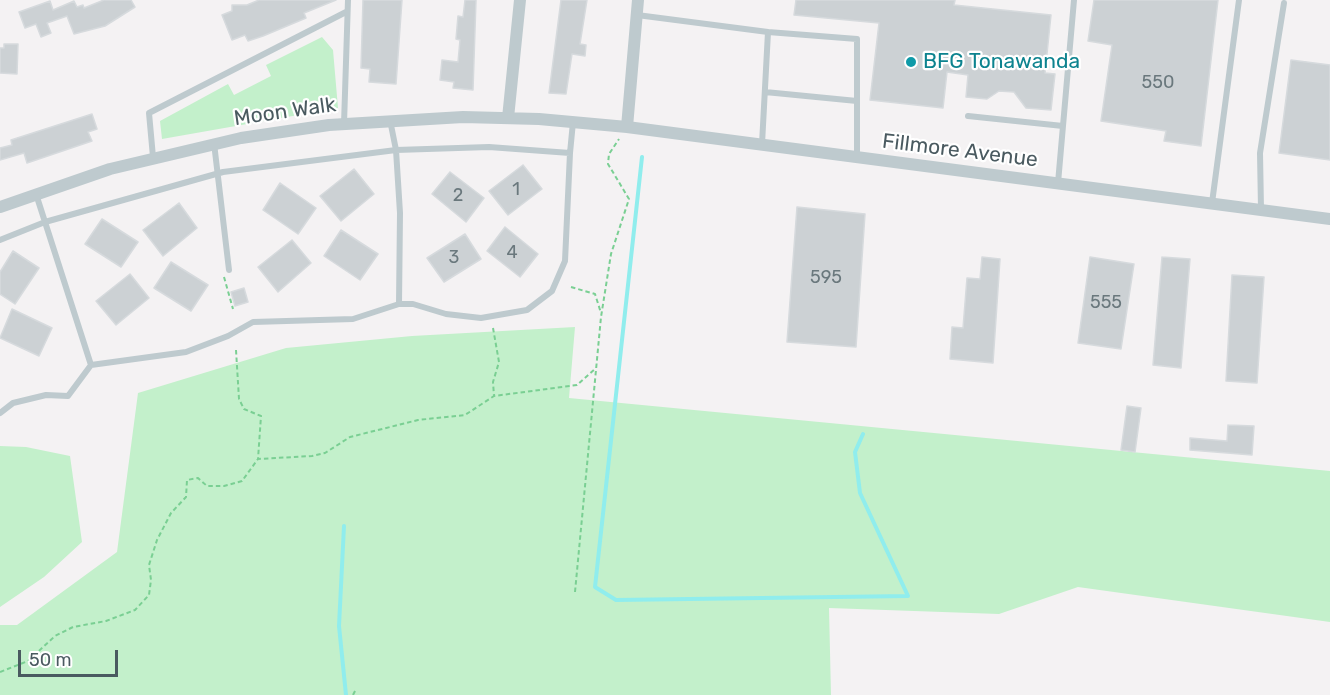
<!DOCTYPE html>
<html>
<head>
<meta charset="utf-8">
<style>
	body { margin:0 }
	#map { position:relative; width:1330px; height:695px; overflow:hidden; background:#f4f2f3; font-family:Rubik,sans-serif }
	canvas { display:block }
	.scale { position:absolute; left:18px; top:650px; width:100px; height:27px; box-sizing:border-box; border:3px solid #4a5a60; border-top:0; padding-left:8px; font-size:18px; line-height:21px; white-space:nowrap; color:#4a5a60; -webkit-text-stroke:4px #fff; paint-order:stroke }
</style>
</head>
<body>
<div id="map">
<canvas width="1330" height="695"></canvas>
<div class="scale">50 m</div>
</div>
<script>
const c = document.querySelector('canvas').getContext('2d');
c.lineJoin = 'round';
function paint(path, color) {
  c.fillStyle = color;
  c.fill(path, 'evenodd');
}
function shape(rows) {
  const path = new Path2D();
  for (const r of rows) {
    path.moveTo(r[0], r[1]);
    for (let i = 2; i < r.length; i += 2) path.lineTo(r[i], r[i + 1]);
  }
  return path;
}
function stroke(path, color, width, dash) {
  c.strokeStyle = color;
  c.lineWidth = width;
  c.lineCap = dash ? 'butt' : 'round';
  c.setLineDash(dash || []);
  c.stroke(path);
}
function label(font, color, halo, rows, align = 'center') {
  c.font = font + ' Rubik,sans-serif';
  c.lineWidth = 4.5;
  c.setLineDash([]);
  c.textBaseline = 'middle';
  c.strokeStyle = halo;
  c.fillStyle = color;
  for (const [text, x, y, turn = 0] of rows) {
    c.save();
    c.translate(x, y);
    c.rotate((+turn || 0) * Math.PI / 180);
    c.textAlign = isNaN(turn) ? turn : align;
    if (halo) c.strokeText(text, 0, 0);
    c.fillText(text, 0, 0);
    c.restore();
  }
}
const green = shape([
	[322,37,333,50,338,108,162,139,160,121,228,84,234,95,271,76,266,65],
	[575,327,569,398,1330,471,1330,622,1078,587,999,614,829,608,831,695,0,695,0,625,17,625,117,552,138,393,286,348,412,336],
	[0,446,26,447,70,456,82,542,44,577,0,607]
]);
const stream = shape([
	[642,157,595,587,616,600,908,596,860,493,855,452,863,434],
	[344,526,339,626,346,695]
]);
const building = shape([
	[104,0,131,0,135,7,105,26,74,34,67,16,47,23,51,33,41,37,36,24,25,28,19,12,50,1,53,10,74,1,77,7,83,5,84,8,104,0],
	[259,0,336,0,304,13,306,18,263,36,248,41,245,35,232,40,222,15,232,11,232,5,247,5,259,0],
	[363,0,402,0,396,84,369,82,370,69,361,68,363,0],
	[465,0,476,0,473,90,453,88,454,82,440,80,442,60,458,62,460,40,456,39,458,16,463,17,465,0],
	[561,0,587,0,580,44,586,45,585,56,572,54,566,94,549,93,561,0],
	[796,0,955,0,954,5,1051,15,1045,73,1055,74,1051,110,1026,108,1014,92,999,91,987,99,966,97,968,75,947,72,943,108,870,100,879,23,794,15,796,0],
	[1094,0,1218,0,1201,146,1164,141,1166,131,1101,121,1112,45,1088,41,1094,0],
	[4,44,18,44,17,74,0,73,0,48,4,48,4,44],
	[1291,60,1330,65,1330,160,1279,153,1291,60],
	[92,114,97,129,88,132,92,141,27,163,24,153,0,160,0,148,12,145,11,140,92,114],
	[523,165,542,189,508,215,489,191,523,165],
	[354,169,374,194,341,221,320,196,354,169],
	[450,172,484,198,466,222,432,194,450,172],
	[280,183,316,208,298,234,263,210,280,183],
	[179,203,197,228,163,256,143,230,179,203],
	[797,207,865,214,856,347,787,342,797,207],
	[102,219,138,242,121,267,85,244,102,219],
	[505,227,538,254,520,277,487,251,505,227],
	[341,230,378,254,360,280,324,256,341,230],
	[465,234,481,259,444,282,427,258,465,234],
	[292,240,311,263,278,292,258,267,292,240],
	[13,251,39,268,15,304,0,294,0,272,13,251],
	[982,257,1000,259,993,363,950,359,952,327,963,328,967,278,980,279,982,257],
	[1090,257,1134,264,1121,349,1078,343,1090,257],
	[1162,257,1190,259,1181,368,1153,365,1162,257],
	[171,262,208,285,191,311,154,288,171,262],
	[130,274,149,298,116,325,96,301,130,274],
	[1232,275,1264,277,1257,383,1226,381,1232,275],
	[244,288,248,302,235,306,231,292,244,288],
	[12,309,52,328,39,356,0,338,12,309],
	[1127,406,1141,408,1135,452,1121,450,1127,406],
	[1228,425,1254,426,1252,455,1190,450,1190,438,1227,441,1228,425]
]);
const path = shape([
	[224,277,233,309],
	[571,287,595,294,601,313],
	[493,328,499,362,493,382,494,396],
	[236,350,239,399,244,409,261,416,258,459],
	[575,592,601,317,611,254,629,199,608,164,609,154,619,139],
	[0,672,28,661,55,636,73,627,106,621,135,610,149,595,151,580,149,565,157,540,171,513,186,497,187,480,198,478,207,486,224,486,242,481,258,459,312,456,325,453,350,437,418,420,465,415,494,396,577,385,596,368],
	[353,695,356,689]
]);
const service = shape([
	[637,15,768,32],
	[765,92,857,101],
	[968,116,1063,126],
	[390,120,396,150,400,213,399,304],
	[344,124,348,0],
	[214,143,229,270],
	[762,144,768,32,857,39,857,157],
	[153,157,149,113,346,12],
	[1058,183,1074,0],
	[36,194,91,365,186,352,228,336,253,322,353,319,399,304,413,304,446,314,481,318,527,310,552,291,565,261,570,153],
	[1212,203,1239,0],
	[1261,209,1260,153,1284,3],
	[0,240,45,222,223,172,396,150,489,147,570,153,573,122],
	[0,413,13,403,46,395,68,396,91,365]
]);
const minor = shape([
	[508,118,520,0],
	[627,127,638,0],
	[0,207,110,169,241,138,329,125,463,117,539,119,627,127,1330,219]
]);
const markers = [
	[911,62,6,"#0f9aa8"]
];
const numberNames = [
	["550",1158,83],
	["1",516,190],
	["2",458,196],
	["4",512,253],
	["3",454,258],
	["595",826,278],
	["555",1106,303]
];
const cultureNames = [
	["BFG Tonawanda",923,62]
];
const streetNames = [
	["Moon Walk",285,112,-8],
	["Fillmore Avenue",960,151,7]
];
paint(green, '#c3f0cb');
stroke(stream, '#90eded', 4);
paint(building, '#ccd1d4');
stroke(building, '#d6dadd', 1.5);
stroke(path, '#7acf93', 2, [4.5, 3]);
stroke(service, '#becace', 6);
stroke(minor, '#becace', 12);
for (const [x, y, r, color] of markers) {
  const dot = new Path2D();
  dot.arc(x, y, r, 0, 2 * Math.PI);
  c.fillStyle = color;
  c.fill(dot);
  stroke(dot, '#fff', 2);
}
label('18px', '#6a787d', null, numberNames);
label('21px', '#0d838f', '#fff', cultureNames, 'left');
label('21px', '#4a5a60', '#fff', streetNames);
</script>
</body>
</html>
